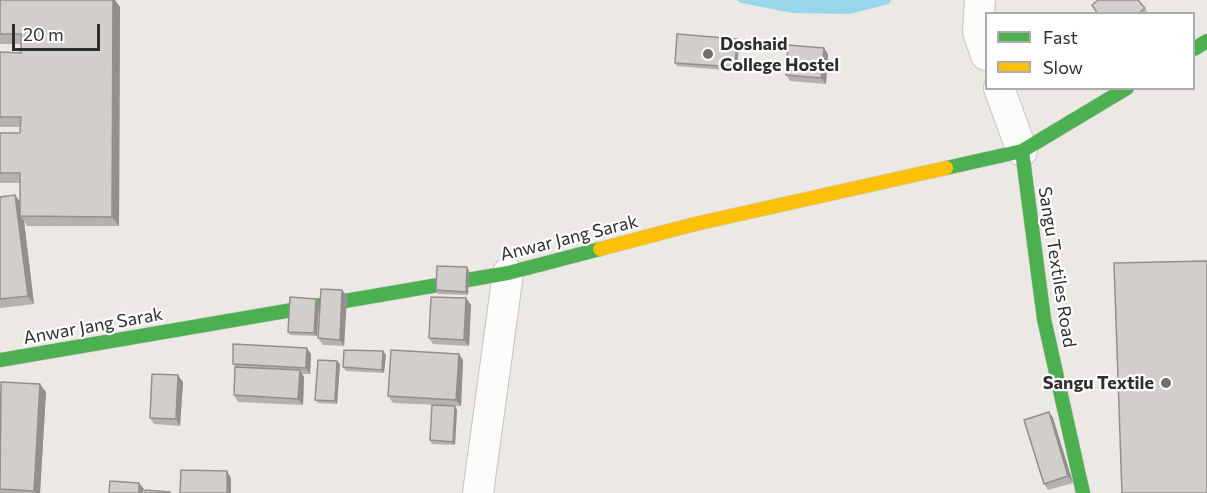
<!DOCTYPE html>
<html>
<head>
<meta charset="utf-8">
<style>
	body { margin:0 }
	#map { position:relative; width:1207px; height:493px; overflow:hidden; background:#ece8e4; font-family:Commissioner,sans-serif }
	canvas { display:block }
	.legend { position:absolute; left:985px; top:12px; width:210px; height:78px; box-sizing:border-box; background:#fff; border:2px solid #ababab; margin:0; padding:8px 10px; list-style:none; font-size:18px; color:#2e2e2e }
	.legend li { display:flex; align-items:center; gap:12px; height:30px }
	.legend b { width:30px; border:2px solid #ababab }
	.scale { position:absolute; left:12px; top:24px; width:88px; height:27px; box-sizing:border-box; border:3px solid #2e2e2e; border-top:0; padding-left:8px; font-size:18px; line-height:21px; white-space:nowrap; color:#2e2e2e; -webkit-text-stroke:4px #fff; paint-order:stroke }
</style>
</head>
<body>
<div id="map">
<canvas width="1207" height="493"></canvas>
<ul class="legend">
<li><b style="height:8px;background:#4caf50"></b>Fast</li>
<li><b style="height:8px;background:#ffc107"></b>Slow</li>
</ul>
<div class="scale">20 m</div>
</div>
<script>
const c = document.querySelector('canvas').getContext('2d');
c.lineJoin = 'round';
function paint(path, color) {
  c.fillStyle = color;
  c.fill(path, 'evenodd');
}
function shape(rows) {
  const path = new Path2D();
  for (const r of rows) {
    path.moveTo(r[0], r[1]);
    for (let i = 2; i < r.length; i += 2) path.lineTo(r[i], r[i + 1]);
  }
  return path;
}
function stroke(path, color, width, dash) {
  c.strokeStyle = color;
  c.lineWidth = width;
  c.lineCap = dash ? 'butt' : 'round';
  c.setLineDash(dash || []);
  c.stroke(path);
}
function label(font, color, halo, rows, align = 'center') {
  c.font = font + ' Commissioner,sans-serif';
  c.lineWidth = 4.5;
  c.setLineDash([]);
  c.textBaseline = 'middle';
  c.strokeStyle = halo;
  c.fillStyle = color;
  for (const [text, x, y, turn = 0] of rows) {
    c.save();
    c.translate(x, y);
    c.rotate((+turn || 0) * Math.PI / 180);
    c.textAlign = isNaN(turn) ? turn : align;
    if (halo) c.strokeText(text, 0, 0);
    c.fillText(text, 0, 0);
    c.restore();
  }
}
const water = shape([
	[737,0,891,0,889,4,850,14,793,13,741,3]
]);
const street = shape([
	[980,0,978,32,986,55],
	[999,88,1022,151],
	[478,493,508,273]
]);
const fast = shape([
	[1194,49,1207,41],
	[1022,151,1044,319,1083,493],
	[946,168,1022,151,1127,88],
	[0,360,508,273,600,249]
]);
const slow = shape([
	[600,249,695,224,946,168]
]);
const wall = shape([
	[0,0,115,0,120,7,119,226,27,226,24,221,34,304,0,308,0,197,15,195,20,202,20,183,0,183,0,133,20,133,21,127,0,127,0,52,21,53,21,44,0,44],
	[1138,0,1149,14,1098,14],
	[739,42,737,71,677,66,675,63],
	[828,54,826,84,790,81,786,75],
	[469,271,468,295,438,294,436,290],
	[342,290,347,296,344,346,323,345,318,338],
	[466,298,471,305,469,346,433,344,429,338],
	[319,302,317,336,290,335,288,332],
	[311,354,310,374,302,374,304,377,303,405,238,402,234,395,235,367,233,364],
	[386,355,384,373,346,371,343,367],
	[463,360,461,406,393,403,388,396],
	[337,361,340,364,337,404,318,403,315,400],
	[183,382,180,426,154,424,150,418],
	[0,392,46,392,40,493,0,493],
	[455,406,457,410,455,445,432,444,430,440],
	[1049,412,1053,418,1073,483,1048,490,1044,484]
]);
const shadedWall = shape([
	[113,0,115,0,120,7,119,226,112,217],
	[737,39,739,42,737,71,735,67],
	[824,48,828,54,826,84,821,78],
	[15,195,21,203,20,216,24,221,34,304,28,296],
	[467,267,469,271,468,295,466,292],
	[342,290,347,296,344,346,340,340],
	[466,298,471,305,469,346,464,340],
	[316,299,319,302,317,336,314,333],
	[307,348,311,354,310,374,306,368],
	[383,351,386,355,384,373,382,370],
	[459,354,463,360,461,406,456,400],
	[337,361,340,364,337,404,335,401],
	[300,370,304,377,303,405,298,399],
	[178,375,183,382,180,426,176,419],
	[40,384,46,392,40,493,36,493,34,491],
	[455,406,457,410,455,445,453,442],
	[1049,412,1053,418,1073,483,1068,476],
	[227,471,231,478,231,493,227,493],
	[139,483,144,489,143,493,139,493]
]);
const building = shape([
	[0,0,113,0,112,217,20,216,20,173,0,173,0,133,20,133,21,117,0,117,0,52,21,53,21,34,0,34,0,0],
	[1098,0,1138,0,1145,8,1138,14,1098,14,1092,5,1098,0],
	[677,34,737,39,735,67,675,63,677,34],
	[788,45,824,48,821,78,786,75,788,45],
	[15,195,28,296,0,299,0,197,15,195],
	[1207,261,1207,493,1122,493,1114,263,1207,261],
	[437,266,467,267,466,292,436,290,437,266],
	[321,289,342,290,340,340,318,338,321,289],
	[290,297,316,299,314,333,288,332,290,297],
	[431,297,466,298,464,340,429,338,431,297],
	[233,344,307,348,306,368,233,364,233,344],
	[344,350,383,351,382,370,343,367,344,350],
	[391,350,459,354,456,400,388,396,391,350],
	[318,360,337,361,335,401,315,400,318,360],
	[235,367,300,370,298,399,234,395,235,367],
	[152,374,178,375,176,419,150,418,152,374],
	[1,382,40,384,34,491,0,489,1,382],
	[432,405,455,406,453,442,430,440,432,405],
	[1049,412,1068,476,1044,484,1024,420,1049,412],
	[181,470,227,471,227,493,180,493,181,470],
	[110,481,139,483,139,493,109,493,110,481],
	[145,490,170,492,170,493,145,493,145,490]
]);
const markers = [
	[708,54,6,"#706f6e"],
	[1166,383,6,"#706f6e"]
];
const poiNames = [
	["Doshaid",720,44],
	["College Hostel",720,65],
	["Sangu Textile",1154,383,"right"]
];
const streetNames = [
	["Anwar Jang Sarak",569,238,-14],
	["Sangu Textiles Road",1057,267,81],
	["Anwar Jang Sarak",93,326,-10]
];
paint(water, '#99d6ec');
stroke(street, '#c5c4c5', 32);
stroke(fast, '#c5c4c5', 15);
stroke(slow, '#c5c4c5', 15);
stroke(street, '#fcfcfb', 30);
stroke(fast, '#4caf50', 14);
stroke(slow, '#ffc107', 14);
paint(wall, '#b4b1af');
paint(shadedWall, '#92908e');
paint(building, '#d1cecb');
stroke(building, '#92908e', 1.5);
for (const [x, y, r, color] of markers) {
  const dot = new Path2D();
  dot.arc(x, y, r, 0, 2 * Math.PI);
  c.fillStyle = color;
  c.fill(dot);
  stroke(dot, '#fff', 2);
}
label('bold 18px', '#2e2e2e', '#fff', poiNames, 'left');
label('18px', '#2e2e2e', '#fff', streetNames);
</script>
</body>
</html>
